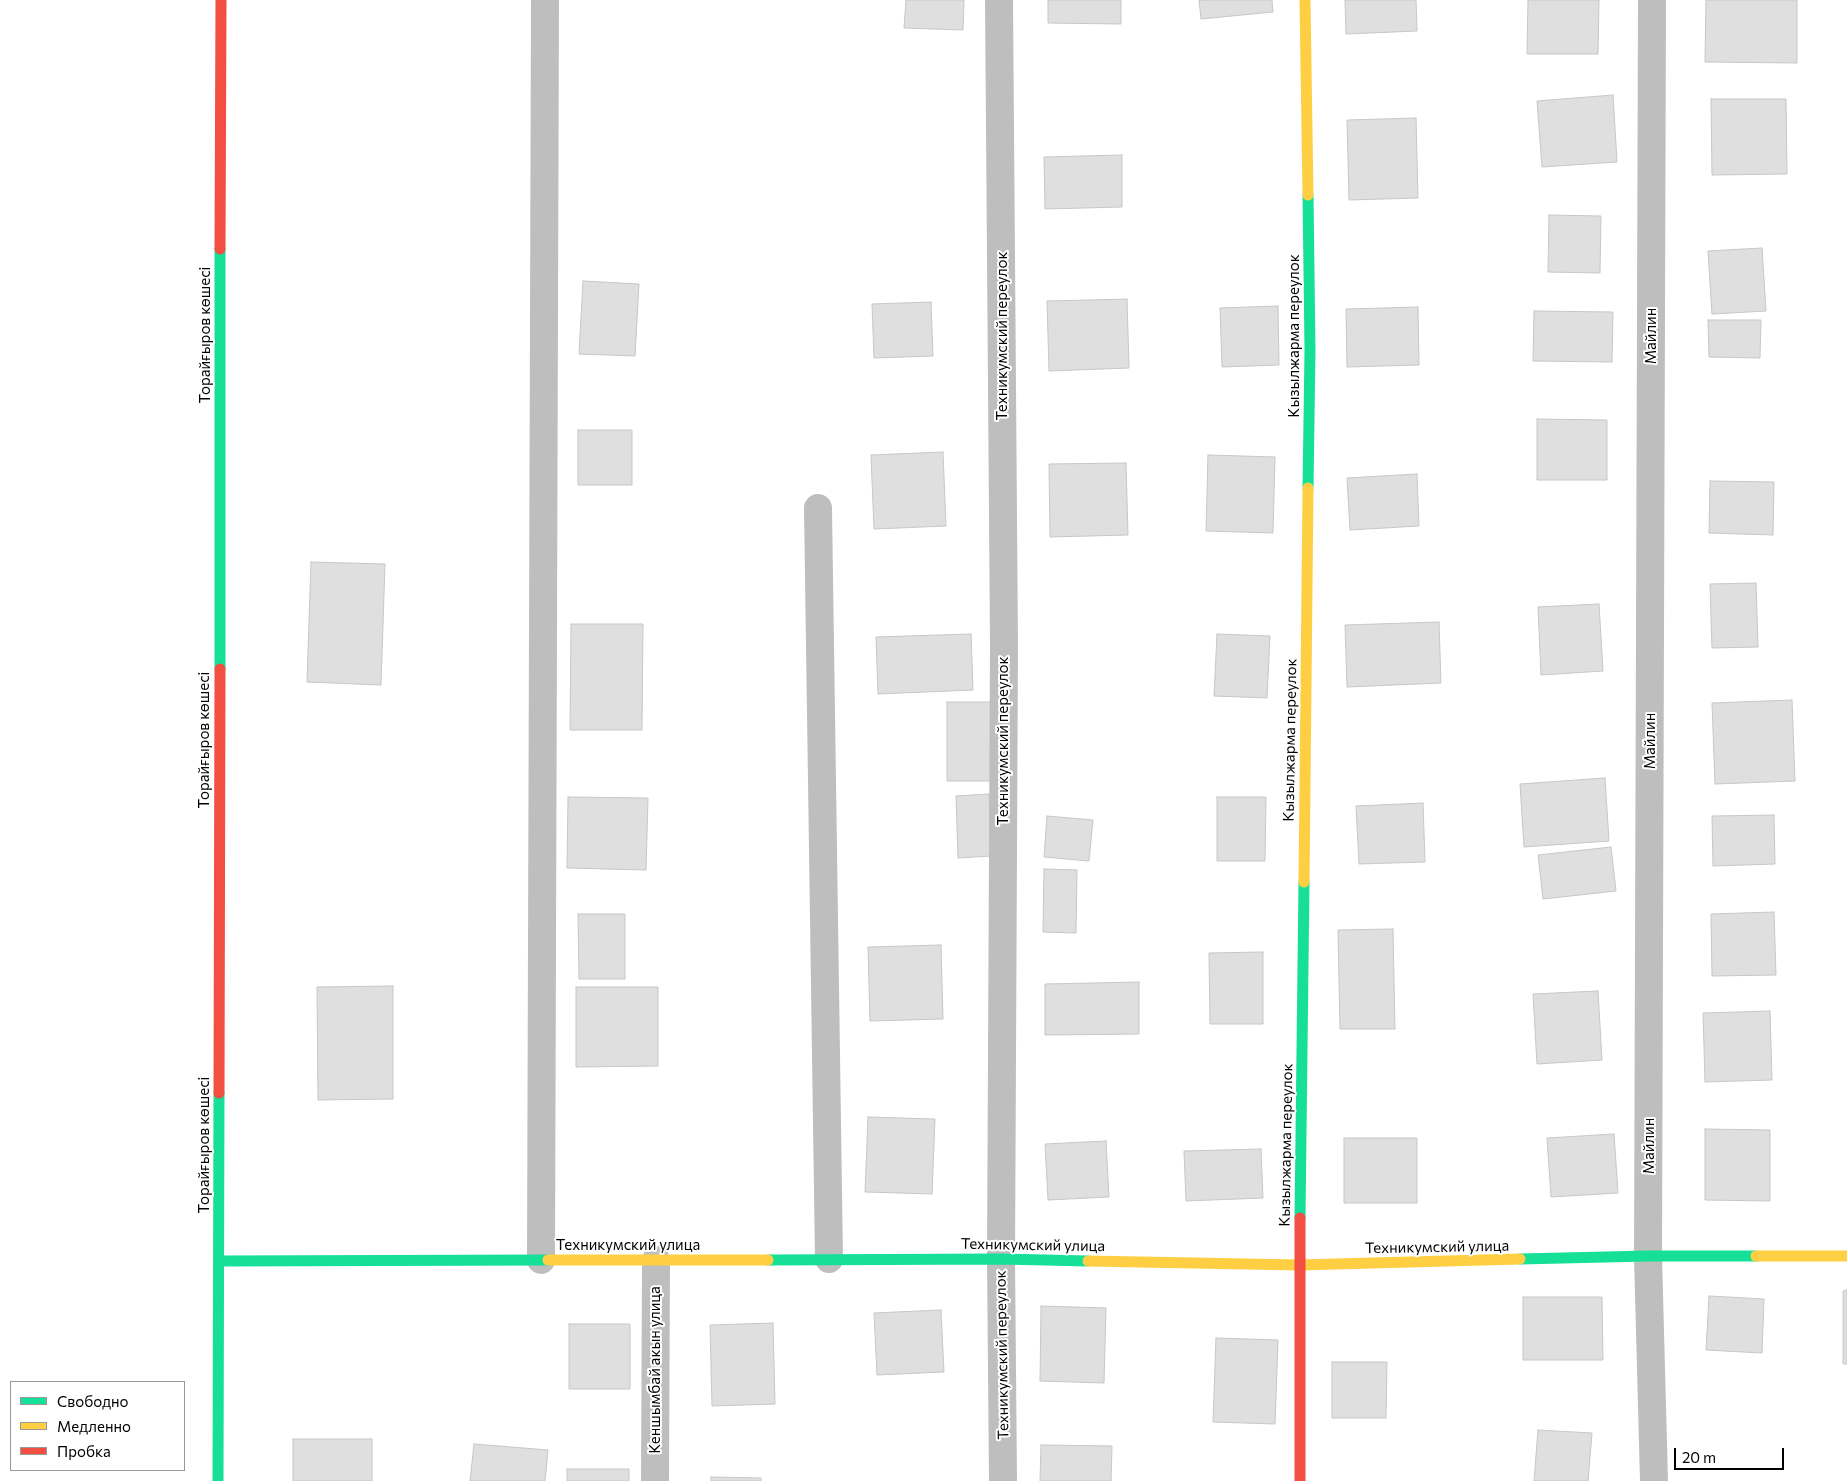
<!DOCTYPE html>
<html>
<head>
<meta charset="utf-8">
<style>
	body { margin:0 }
	#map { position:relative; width:1847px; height:1481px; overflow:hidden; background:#fff; font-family:Commissioner,sans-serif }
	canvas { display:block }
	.legend { position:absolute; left:10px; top:1381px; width:175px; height:90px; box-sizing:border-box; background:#fff; border:1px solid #999; margin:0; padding:6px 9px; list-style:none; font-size:15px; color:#000 }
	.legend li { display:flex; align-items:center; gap:10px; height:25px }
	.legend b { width:25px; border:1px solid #999 }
	.scale { position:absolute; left:1674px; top:1448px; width:110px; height:22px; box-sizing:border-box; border:2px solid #000; border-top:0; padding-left:6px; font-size:15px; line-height:18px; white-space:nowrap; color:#000; -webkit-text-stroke:4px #fff; paint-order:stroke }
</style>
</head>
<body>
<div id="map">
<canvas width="1847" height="1481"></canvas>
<ul class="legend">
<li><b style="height:6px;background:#16e098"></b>Свободно</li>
<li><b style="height:6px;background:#ffcf43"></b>Медленно</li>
<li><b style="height:6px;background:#f24e42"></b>Пробка</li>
</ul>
<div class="scale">20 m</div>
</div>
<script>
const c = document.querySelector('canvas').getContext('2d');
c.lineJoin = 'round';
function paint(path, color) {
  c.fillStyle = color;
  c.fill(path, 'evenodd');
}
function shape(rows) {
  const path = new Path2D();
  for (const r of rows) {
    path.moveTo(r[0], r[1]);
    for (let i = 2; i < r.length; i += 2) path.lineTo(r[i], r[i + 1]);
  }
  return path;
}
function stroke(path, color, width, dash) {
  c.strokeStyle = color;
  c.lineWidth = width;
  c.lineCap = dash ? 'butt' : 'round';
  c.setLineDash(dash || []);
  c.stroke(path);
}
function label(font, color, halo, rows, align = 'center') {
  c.font = font + ' Commissioner,sans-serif';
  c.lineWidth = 4;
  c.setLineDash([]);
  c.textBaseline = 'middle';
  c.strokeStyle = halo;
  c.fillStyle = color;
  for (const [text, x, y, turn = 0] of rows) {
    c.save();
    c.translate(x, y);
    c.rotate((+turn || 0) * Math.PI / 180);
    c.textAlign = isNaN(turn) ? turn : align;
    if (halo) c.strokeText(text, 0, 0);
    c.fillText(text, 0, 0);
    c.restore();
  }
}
const building = shape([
	[906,0,964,0,963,30,904,28,906,0],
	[1048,0,1121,0,1121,24,1048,23,1048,0],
	[1199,0,1272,0,1273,12,1201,19,1199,0],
	[1345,0,1416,0,1417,31,1346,34,1345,0],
	[1528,0,1599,0,1598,54,1527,54,1528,0],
	[1706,0,1797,0,1797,63,1705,62,1706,0],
	[1613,95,1617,162,1542,167,1537,101,1613,95],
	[1711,99,1786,99,1787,174,1712,175,1711,99],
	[1416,118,1418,198,1349,200,1347,120,1416,118],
	[1122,155,1122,207,1045,209,1044,157,1122,155],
	[1549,215,1601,216,1600,273,1548,272,1549,215],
	[1762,248,1766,311,1712,314,1708,251,1762,248],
	[583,281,639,284,635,356,579,354,583,281],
	[1127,299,1129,368,1049,371,1047,301,1127,299],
	[931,302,933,356,874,358,872,304,931,302],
	[1278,306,1279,365,1222,367,1220,308,1278,306],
	[1418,307,1419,365,1347,367,1346,309,1418,307],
	[1534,311,1613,312,1612,362,1533,361,1534,311],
	[1708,320,1761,320,1760,358,1709,357,1708,320],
	[1537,419,1607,420,1607,480,1537,480,1537,419],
	[578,430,632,430,632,485,578,485,578,430],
	[943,452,946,526,874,529,871,455,943,452],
	[1208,455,1275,457,1273,533,1206,531,1208,455],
	[1126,463,1128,535,1050,537,1049,464,1126,463],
	[1417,474,1419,526,1350,530,1347,478,1417,474],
	[1710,481,1774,482,1773,535,1709,533,1710,481],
	[311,562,385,564,381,685,307,682,311,562],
	[1756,583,1758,647,1712,648,1710,584,1756,583],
	[1599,604,1603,671,1541,675,1538,607,1599,604],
	[1439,622,1441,683,1347,687,1345,625,1439,622],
	[571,624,643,624,642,730,570,730,571,624],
	[971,634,973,690,878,694,876,637,971,634],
	[1217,634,1270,636,1267,698,1214,696,1217,634],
	[1792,700,1795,781,1715,784,1712,703,1792,700],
	[947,702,994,702,994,781,947,781,947,702],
	[1605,778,1609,841,1524,847,1520,784,1605,778],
	[989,794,992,856,958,858,956,796,989,794],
	[568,797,648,798,646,870,567,868,568,797],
	[1217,797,1266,797,1265,861,1217,861,1217,797],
	[1423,803,1425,862,1359,864,1356,806,1423,803],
	[1774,815,1775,864,1713,866,1712,816,1774,815],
	[1047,816,1093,820,1089,861,1044,857,1047,816],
	[1611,847,1616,891,1543,899,1538,855,1611,847],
	[1044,869,1077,870,1076,933,1043,932,1044,869],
	[1774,912,1776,975,1712,976,1711,914,1774,912],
	[578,914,625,914,625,979,579,979,578,914],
	[1393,929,1395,1029,1340,1029,1338,930,1393,929],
	[941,945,943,1019,870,1021,868,947,941,945],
	[1263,952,1263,1024,1210,1024,1209,953,1263,952],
	[1139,982,1139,1034,1045,1035,1045,984,1139,982],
	[393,986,393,1099,318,1100,317,987,393,986],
	[576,987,658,987,658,1066,576,1067,576,987],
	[1598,991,1602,1060,1537,1064,1533,994,1598,991],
	[1770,1011,1772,1080,1705,1082,1703,1013,1770,1011],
	[868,1117,935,1119,932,1194,865,1192,868,1117],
	[1705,1129,1770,1130,1770,1201,1705,1200,1705,1129],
	[1614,1134,1618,1193,1551,1197,1547,1138,1614,1134],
	[1344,1138,1417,1138,1417,1203,1344,1203,1344,1138],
	[1106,1141,1109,1197,1048,1200,1045,1144,1106,1141],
	[1261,1149,1263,1198,1186,1201,1184,1151,1261,1149],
	[1847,1290,1847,1364,1843,1364,1843,1291,1847,1290],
	[1709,1296,1764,1299,1762,1353,1706,1350,1709,1296],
	[1523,1297,1602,1297,1603,1360,1523,1360,1523,1297],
	[1041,1306,1106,1308,1104,1383,1040,1381,1041,1306],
	[941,1310,944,1372,877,1375,874,1313,941,1310],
	[773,1323,775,1404,712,1406,710,1325,773,1323],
	[569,1324,630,1324,630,1389,569,1389,569,1324],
	[1216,1338,1278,1340,1275,1424,1213,1422,1216,1338],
	[1332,1362,1387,1362,1386,1418,1332,1418,1332,1362],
	[1538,1430,1592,1433,1588,1481,1534,1481,1538,1430],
	[293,1439,372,1439,372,1481,293,1481,293,1439],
	[474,1444,548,1450,545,1481,470,1481,474,1444],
	[1041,1445,1112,1446,1111,1481,1040,1481,1041,1445],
	[567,1469,629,1469,629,1481,567,1481,567,1469],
	[711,1477,761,1478,761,1481,711,1481,711,1477]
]);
const street = shape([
	[999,0,1004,645,1001,1259,1003,1481],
	[1652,0,1648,1256,1654,1481],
	[818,508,829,1259],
	[541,1260,545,0],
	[655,1481,656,1260]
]);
const fast = shape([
	[1308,195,1310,350,1308,488],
	[220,669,220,249],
	[1300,1218,1304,882],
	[1520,1259,1648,1256,1756,1256],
	[768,1260,1001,1259,1088,1261],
	[219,1261,548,1260],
	[218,1481,219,1093]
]);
const slow = shape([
	[1305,0,1308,195],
	[1304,882,1308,488],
	[1756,1256,1847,1256],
	[548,1260,768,1260],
	[1088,1261,1299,1265,1520,1259]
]);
const jam = shape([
	[220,249,221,0],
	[219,1093,220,669],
	[1300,1218,1300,1481]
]);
const streetNames = [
	["Торайғыров көшесі",205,335,-90],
	["Техникумский переулок",1002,336,-90],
	["Кызылжарма переулок",1294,336,-90],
	["Майлин",1651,336,-90],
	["Торайғыров көшесі",204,740,-90],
	["Кызылжарма переулок",1290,740,-89],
	["Техникумский переулок",1003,741,-90],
	["Майлин",1650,741,-90],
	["Торайғыров көшесі",204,1145,-90],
	["Кызылжарма переулок",1286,1145,-89],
	["Майлин",1649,1146,-90],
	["Техникумский улица",628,1245],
	["Техникумский улица",1033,1245,1],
	["Техникумский улица",1437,1247,-1],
	["Техникумский переулок",1002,1355,-91],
	["Кеншымбай акын улица",655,1370,-90]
];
paint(building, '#dfdfdf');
stroke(building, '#c7c7c7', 1);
stroke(street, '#bebebe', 28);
stroke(fast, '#16e098', 11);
stroke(slow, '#ffcf43', 11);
stroke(jam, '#f24e42', 11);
label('15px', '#000', '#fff', streetNames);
</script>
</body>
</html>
